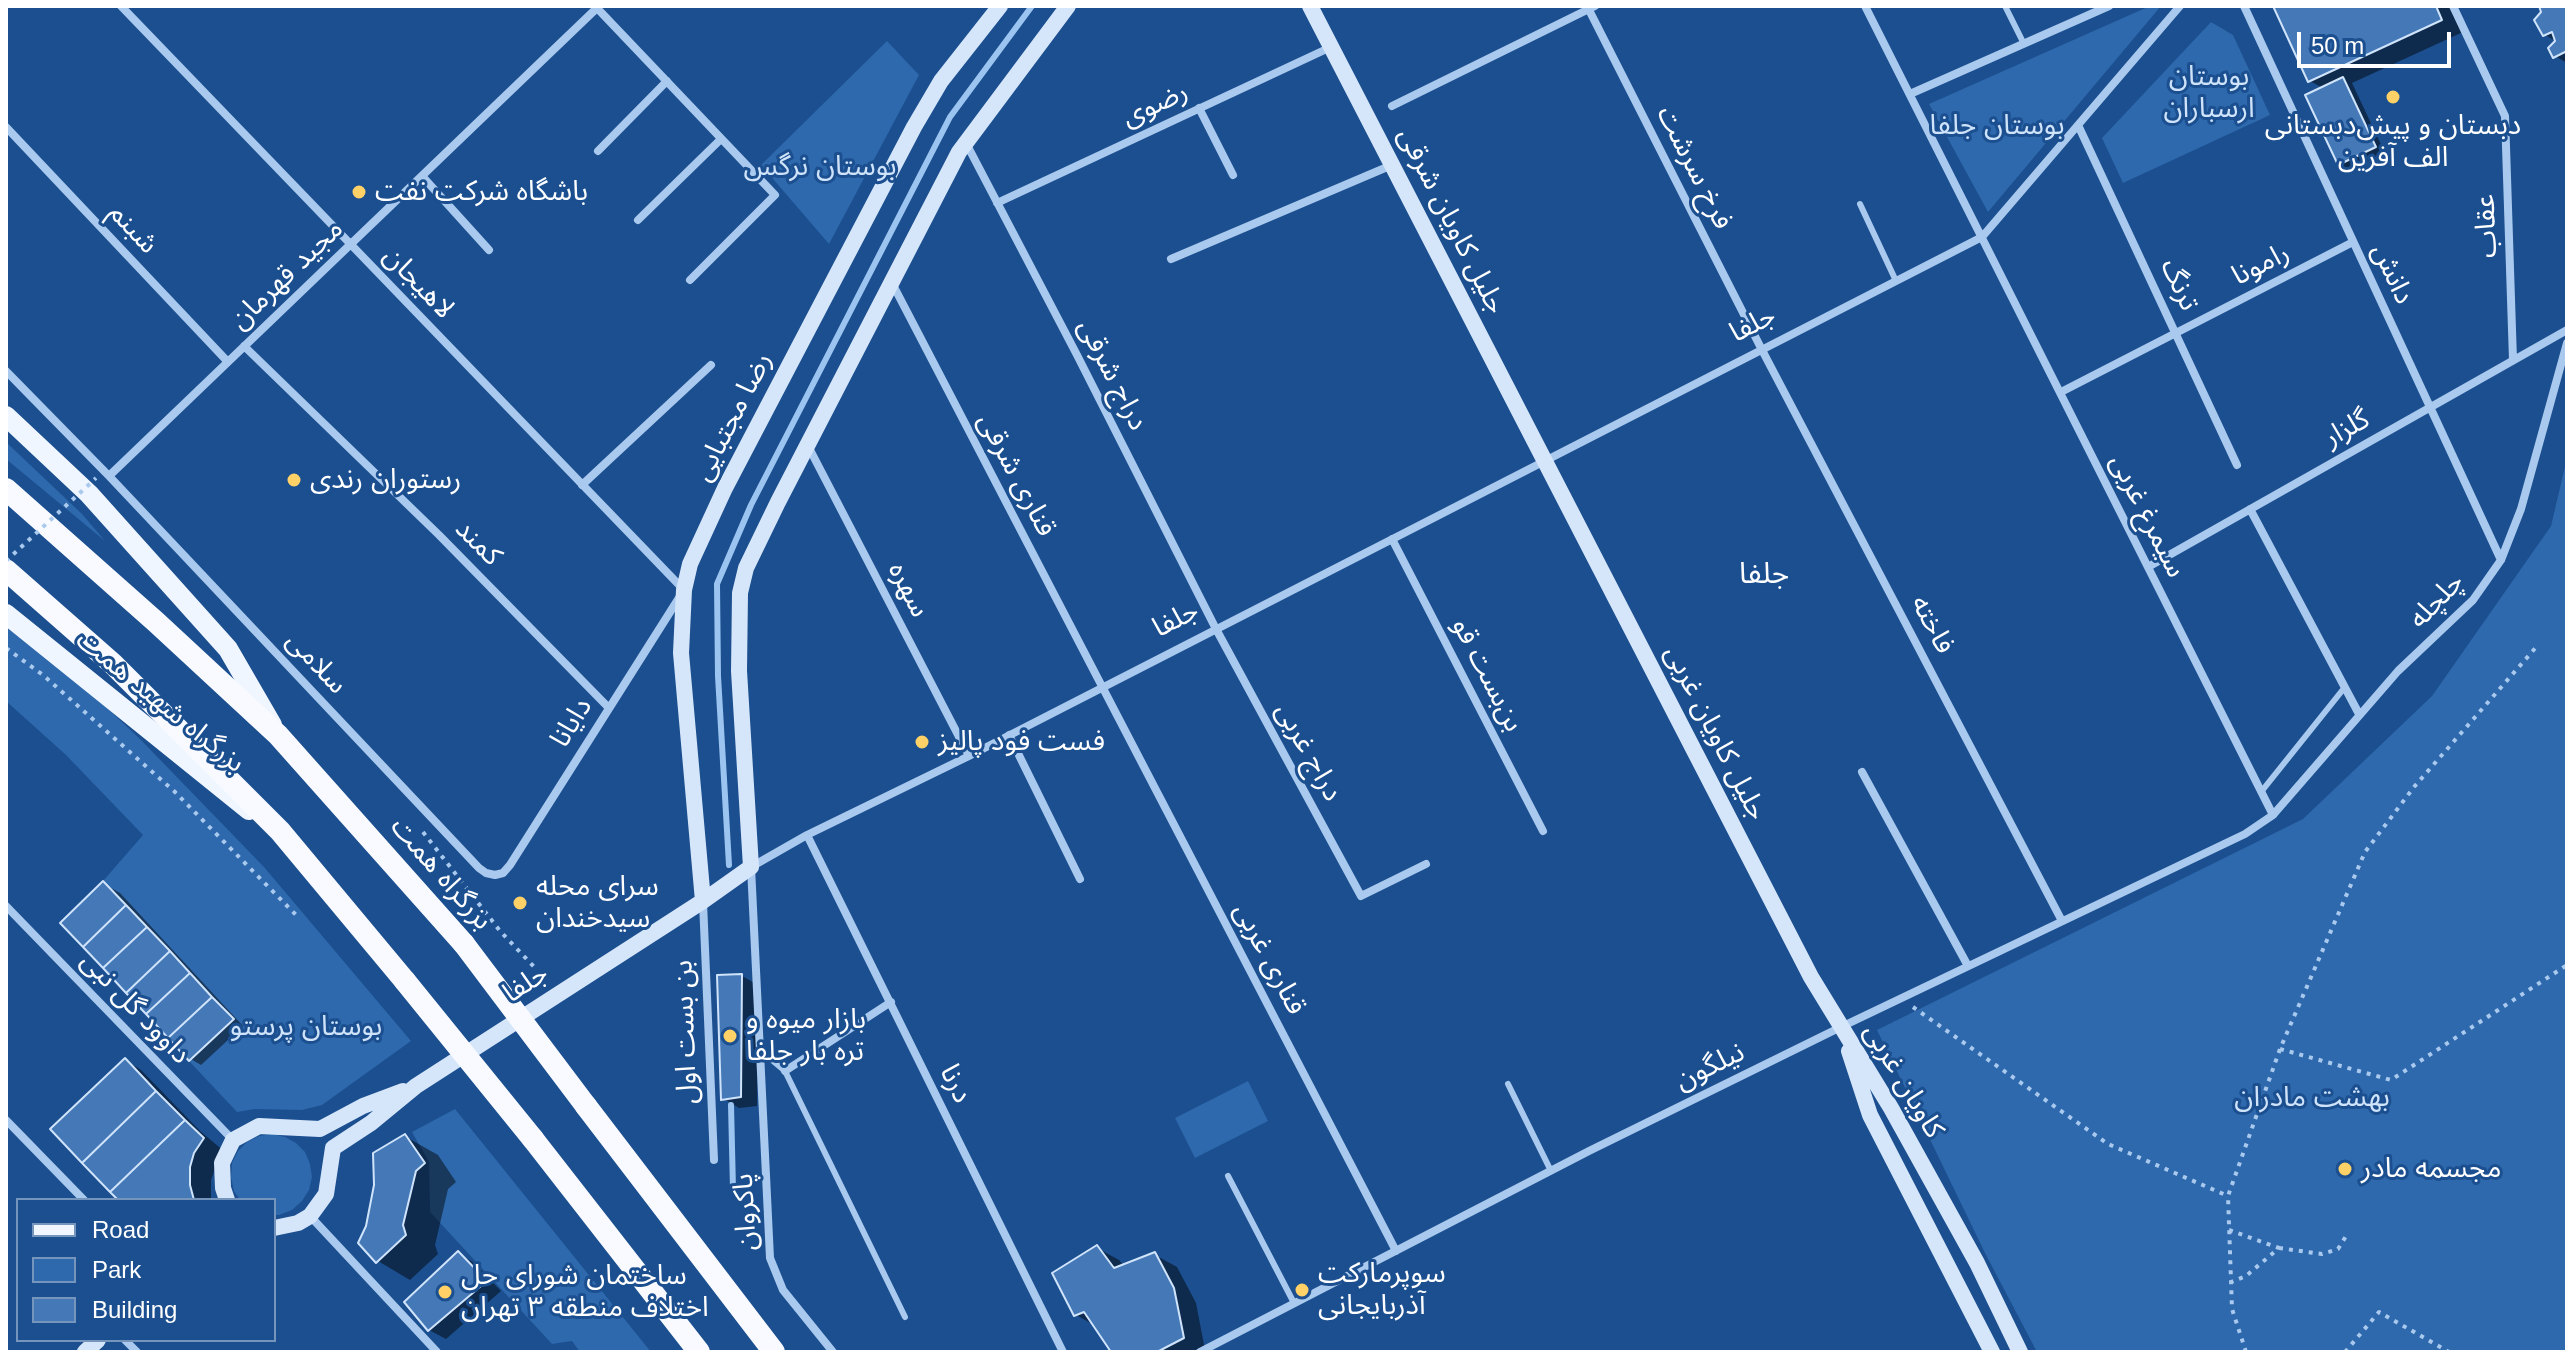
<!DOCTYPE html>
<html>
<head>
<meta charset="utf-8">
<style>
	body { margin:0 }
	#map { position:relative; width:2573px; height:1358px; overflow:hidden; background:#1b4f8f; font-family:Arial,sans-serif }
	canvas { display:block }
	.frame { position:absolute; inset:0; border:8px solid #fff; pointer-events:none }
	.legend { position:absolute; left:16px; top:1198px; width:260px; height:144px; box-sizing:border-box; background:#1b4f8f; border:2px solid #7695bc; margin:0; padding:10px 14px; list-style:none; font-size:24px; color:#fff }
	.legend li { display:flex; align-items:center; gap:16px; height:40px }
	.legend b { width:40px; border:2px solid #7695bc }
	.scale { position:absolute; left:2297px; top:32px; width:154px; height:36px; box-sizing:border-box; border:4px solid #fff; border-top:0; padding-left:10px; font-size:24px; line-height:28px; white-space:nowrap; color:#fff; -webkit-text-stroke:6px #1b4f8f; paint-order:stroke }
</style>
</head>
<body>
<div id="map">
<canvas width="2573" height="1358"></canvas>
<div class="frame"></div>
<ul class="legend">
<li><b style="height:10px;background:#f0f6ff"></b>Road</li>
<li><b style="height:22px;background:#2e69ad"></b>Park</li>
<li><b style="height:22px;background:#4478b7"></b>Building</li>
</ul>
<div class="scale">50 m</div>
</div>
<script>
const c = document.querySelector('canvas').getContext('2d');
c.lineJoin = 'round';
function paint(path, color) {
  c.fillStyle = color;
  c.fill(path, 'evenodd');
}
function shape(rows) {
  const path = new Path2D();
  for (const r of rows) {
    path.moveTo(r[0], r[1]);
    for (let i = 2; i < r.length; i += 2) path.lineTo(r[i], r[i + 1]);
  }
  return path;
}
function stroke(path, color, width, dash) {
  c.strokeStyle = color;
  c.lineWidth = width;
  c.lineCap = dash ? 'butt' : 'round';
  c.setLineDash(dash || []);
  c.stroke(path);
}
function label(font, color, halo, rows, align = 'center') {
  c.font = font + ' Arial,"Noto Sans Arabic",sans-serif';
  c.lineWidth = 6;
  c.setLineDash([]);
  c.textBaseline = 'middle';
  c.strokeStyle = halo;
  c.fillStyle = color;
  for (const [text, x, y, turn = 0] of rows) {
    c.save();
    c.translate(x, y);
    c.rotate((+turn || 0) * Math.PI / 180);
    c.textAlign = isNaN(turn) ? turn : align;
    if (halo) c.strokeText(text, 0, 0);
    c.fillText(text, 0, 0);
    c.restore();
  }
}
const green = shape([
	[2150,6,2161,6,1988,212,1929,104],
	[2211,22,2233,35,2270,115,2123,183,2102,138],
	[887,41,919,75,829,244,761,165],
	[6,442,82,514,105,541,6,459],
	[2567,458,2567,1352,2037,1352,1985,1253,1877,1030,2303,819,2432,696,2551,526],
	[6,627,87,689,141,740,264,867,411,1041,322,1105,302,1110,255,1109,237,1112,189,1061,233,1019,103,881,143,835,66,755,6,701],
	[1248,1081,1268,1121,1195,1158,1175,1118],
	[455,1109,651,1352,580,1352,572,1341,552,1344,430,1212,429,1162,412,1132],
	[272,1134,285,1137,296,1143,305,1152,310,1164,312,1177,309,1190,302,1201,292,1210,279,1215,274,1215,274,1200,240,1200,234,1191,231,1177,232,1163,238,1151,247,1142,259,1136]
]);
const shadow = shape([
	[2275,6,2451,6,2463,32,2352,83,2385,153,2350,170,2340,164,2323,88,2310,81],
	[2541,6,2567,6,2567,63,2555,56,2557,42,2544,34],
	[104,884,120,893,243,1026,201,1065,191,1059],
	[742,976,758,985,757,1106,739,1108,723,1098],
	[125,1060,141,1070,200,1131,225,1152,216,1166,211,1180,211,1200,121,1200],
	[406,1137,438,1155,456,1182,448,1189,435,1245,438,1254,410,1280,378,1261],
	[1097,1248,1119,1260,1124,1266,1155,1255,1177,1267,1196,1303,1205,1350,1202,1352,1113,1352,1096,1326,1076,1315],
	[458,1253,474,1263,501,1291,446,1339,429,1330]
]);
const stream = shape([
	[729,865,718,676,717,584,751,505,950,117,1032,6],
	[731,1105,733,1189]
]);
const building = shape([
	[2273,6,2436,6,2442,20,2308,82,2273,6],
	[2539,6,2567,6,2567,51,2553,58,2548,48,2555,41,2552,32,2543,36,2534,20,2541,12,2539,6],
	[2343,77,2376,147,2338,165,2305,95,2343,77],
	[103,881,126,905,83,947,60,923,103,881],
	[126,905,147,927,103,968,83,947,126,905],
	[147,927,170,951,126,993,103,968,147,927],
	[170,951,190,973,146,1014,126,993,170,951],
	[190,973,212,997,168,1038,146,1014,190,973],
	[742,974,741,1097,721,1100,717,975,742,974],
	[212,997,234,1019,189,1061,168,1038,212,997],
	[125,1058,156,1091,82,1163,50,1129,125,1058],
	[156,1091,185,1120,110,1192,82,1163,156,1091],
	[185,1120,204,1138,194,1153,190,1167,190,1185,194,1200,118,1200,110,1192,185,1120],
	[405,1134,425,1163,416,1171,403,1225,406,1235,376,1263,358,1243,366,1226,374,1185,373,1153,405,1134],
	[1097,1245,1114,1268,1155,1252,1174,1288,1184,1338,1157,1352,1111,1352,1084,1312,1074,1316,1052,1273,1097,1245],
	[458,1251,487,1281,428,1331,404,1302,458,1251]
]);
const path = shape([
	[6,648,43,675,175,792,299,918],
	[423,832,500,931,537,970],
	[1913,1007,2108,1144,2228,1196],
	[2280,1049,2391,1080,2567,965],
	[2229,1230,2279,1248,2246,1276,2231,1282],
	[2279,1248,2322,1254,2338,1249,2348,1233],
	[2246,1352,2232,1309,2228,1196,2280,1049,2365,852,2414,787,2538,645],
	[2345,1352,2379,1312,2449,1352]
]);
const service = shape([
	[2005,6,2024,44],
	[1860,204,1896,281],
	[2261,792,2345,687],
	[760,1050,785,1071,905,1317],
	[1508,1084,1551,1171],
	[1228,1176,1294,1303]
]);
const minor = shape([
	[1587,6,1762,350,2062,921],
	[1865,6,2273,815],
	[2244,6,2501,560],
	[2453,6,2505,116,2513,360],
	[596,7,775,195,690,280],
	[1910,94,2109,6],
	[1392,106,1595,6],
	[1199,108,1233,175],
	[2078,125,2237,465],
	[6,127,228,362],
	[966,143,1077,355,1216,629,1361,896,1426,864],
	[598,151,667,81],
	[422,176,489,250],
	[997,203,1331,47],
	[638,220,721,139],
	[1171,259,1392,165],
	[892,283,1396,1251],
	[244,346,439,535,608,707],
	[6,371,109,476,479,868,486,873,495,875,503,873,510,865,684,590,121,6],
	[2061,392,2353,242],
	[807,444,969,756],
	[109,476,599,6],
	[582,485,711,365],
	[2250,509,2359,714],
	[1392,539,1543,831],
	[2148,567,2567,330],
	[1009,735,1080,879],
	[1862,772,1968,966],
	[807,835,1063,1352],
	[703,902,714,1160],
	[6,906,233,1140],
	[785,1071,891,1002],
	[6,1120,84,1200],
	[310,1216,437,1352],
	[125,1340,137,1352],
	[833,1352,783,1290,770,1258,751,867,807,835,969,756,1982,237,2180,6],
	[1200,1352,1589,1151,1841,1027,2245,834,2273,815,2398,671,2473,600,2501,560,2521,509,2567,343]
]);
const secondary = shape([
	[1310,6,1811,977,1891,1108,1977,1263,2020,1352],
	[703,901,681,653,684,590,690,564,725,488,914,127,941,81,1000,6],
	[1849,1051,1870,1115,1992,1352],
	[227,1200,223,1188,222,1163,233,1140,259,1126,320,1129,363,1106,403,1091],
	[274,1228,298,1223,310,1216,326,1194,333,1148,371,1123,416,1086,703,901,751,867,739,671,740,593,746,568,778,502,959,152,1068,6],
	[85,1352,98,1340]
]);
const primary = shape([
	[6,416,89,494,228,649,272,725],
	[6,614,249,810]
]);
const trunk = shape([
	[6,489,156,622,278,735,464,944],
	[6,570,113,664,280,831,405,981],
	[586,1106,774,1352],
	[533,1139,699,1352]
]);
const pathBridge = shape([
	[6,561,96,478]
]);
const trunkBridge = shape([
	[464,944,586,1106],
	[405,981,533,1139]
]);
const markers = [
	[2393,97,8,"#ffd166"],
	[359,192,8,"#ffd166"],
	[294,480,8,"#ffd166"],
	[922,742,8,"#ffd166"],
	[520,903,8,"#ffd166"],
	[730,1036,8,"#ffd166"],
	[2345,1169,8,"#ffd166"],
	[1302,1290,8,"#ffd166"],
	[445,1292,8,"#ffd166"]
];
const parkNames = [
	["بوستان",2209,77],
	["ارسباران",2209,109],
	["بوستان جلفا",1997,126],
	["بوستان نرگس",820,167],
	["بوستان پرستو",306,1027],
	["بهشت مادران",2312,1098]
];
const streetNames = [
	["رضوی",1155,105,-25],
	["فرخ سرشت",1694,168,63],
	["جلیل کاویان شرقی",1451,221,63],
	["عقاب",2487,226,-92],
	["شبنم",133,229,47],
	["رامونا",2261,265,-27],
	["دانش",2392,274,65],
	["مجید قهرمان",287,275,-44],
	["لاهیجان",418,283,46],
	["ترنگ",2179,285,65],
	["جلفا",1753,325,-27],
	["دراج شرقی",1112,375,63],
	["رضا مجتبایی",733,417,-63],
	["گلزار",2347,429,-29],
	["قناری شرقی",1016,475,62],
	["سیمرغ غربی",2147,516,63],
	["کمند",478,543,45],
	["سهره",908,590,63],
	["چلچله",2437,601,-46],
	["جلفا",1176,620,-27],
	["فاخته",1932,625,62],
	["سلامی",316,663,47],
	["بن‌بست قو",1487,675,63],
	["بزرگراه شهید همت",160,702,39],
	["دایانا",572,723,-58],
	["جلیل کاویان غربی",1715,733,63],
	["دراج غربی",1308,752,61],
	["بزرگراه همت",441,874,49],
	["قناری غربی",1269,959,62],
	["جلفا",526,984,-33],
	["داوود گل نبی",135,1008,46],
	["بن بست اول",686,1032,-92],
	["نیلگون",1710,1067,-26],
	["کاویان غربی",1903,1081,59],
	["درنا",955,1084,64],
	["پاکروان",746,1212,-93]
];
const poiNames = [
	["دبستان و پیش‌دبستانی",2393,126,"center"],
	["الف آفرین",2393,158,"center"],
	["باشگاه شرکت نفت",375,192],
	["رستوران رندی",310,480],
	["فست فود پالیز",938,742],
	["سرای محله",536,887],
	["سیدخندان",536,919],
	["بازار میوه و",746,1020],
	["تره بار جلفا",746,1052],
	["مجسمه مادر",2361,1169],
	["سوپرمارکت",1318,1274],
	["آذربایجانی",1318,1306],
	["ساختمان شورای حل",461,1276],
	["اختلاف منطقه ۳ تهران",461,1308]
];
const neighbourhoodNames = [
	["جلفا",1764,575]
];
paint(green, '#2e69ad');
paint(shadow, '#0007');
stroke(stream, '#9cc4f0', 6);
paint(building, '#4478b7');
stroke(building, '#cfe3fa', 2);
stroke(path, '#a9c9ee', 4, [4, 6]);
stroke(service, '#a9c9ee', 6);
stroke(minor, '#a9c9ee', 8);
stroke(secondary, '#d6e6fa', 16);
stroke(primary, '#f0f6ff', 20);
stroke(trunk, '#f8faff', 22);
stroke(pathBridge, '#a9c9ee', 4, [4, 6]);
stroke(trunkBridge, '#f8faff', 22);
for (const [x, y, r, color] of markers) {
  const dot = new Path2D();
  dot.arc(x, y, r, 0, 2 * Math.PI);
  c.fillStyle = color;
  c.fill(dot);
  stroke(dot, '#1b4f8f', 3);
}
label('28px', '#cfe3fa', '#1b4f8f', parkNames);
label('28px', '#fff', '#1b4f8f', streetNames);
label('28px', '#fff', '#1b4f8f', poiNames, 'left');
label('30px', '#fff', '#1b4f8f', neighbourhoodNames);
</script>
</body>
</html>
